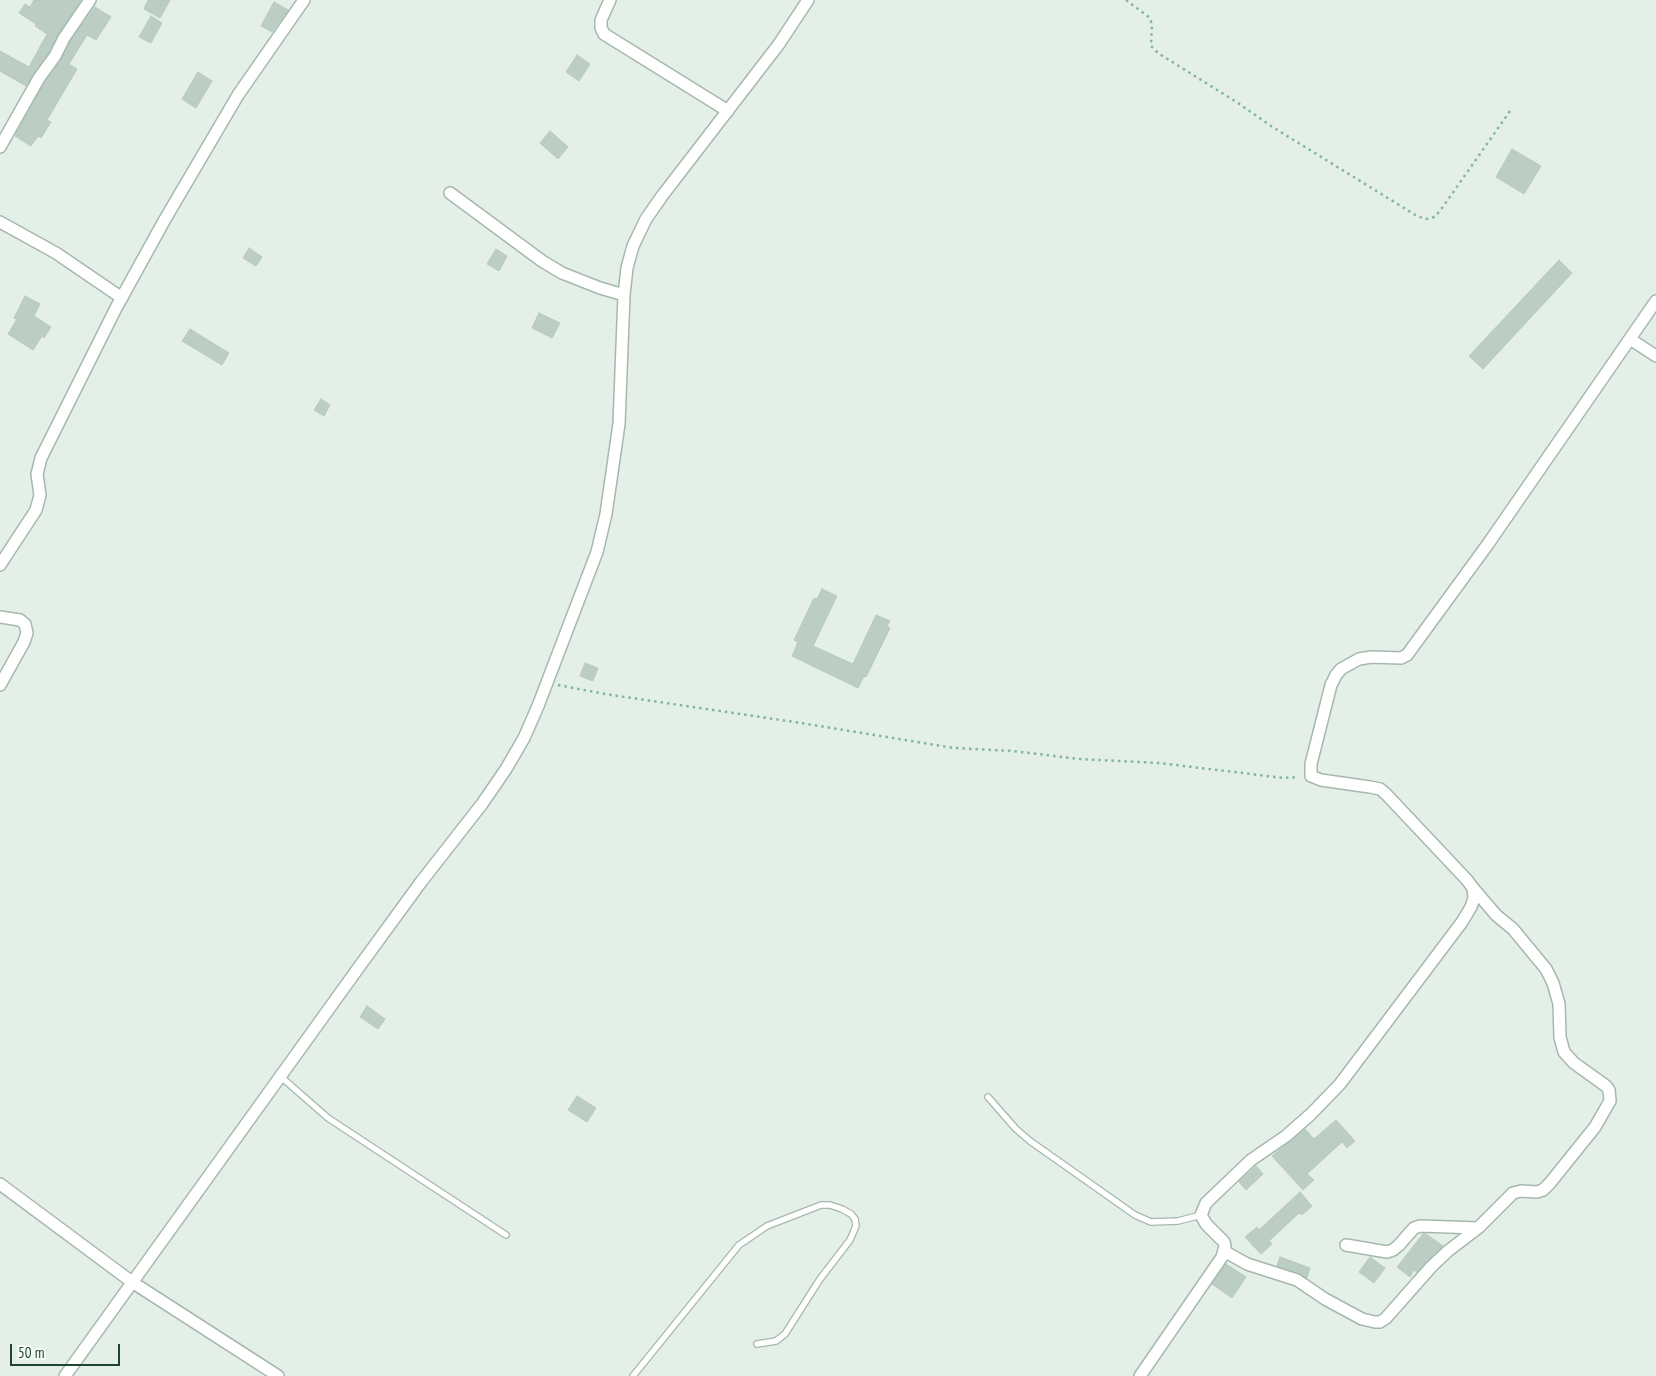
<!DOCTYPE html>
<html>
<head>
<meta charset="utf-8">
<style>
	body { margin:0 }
	#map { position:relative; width:1656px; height:1376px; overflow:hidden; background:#e4efe8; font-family:"PT Sans Narrow",sans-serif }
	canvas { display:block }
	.scale { position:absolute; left:10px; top:1344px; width:110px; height:22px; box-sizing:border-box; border:2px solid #214432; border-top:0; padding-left:6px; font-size:15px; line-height:18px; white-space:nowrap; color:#214432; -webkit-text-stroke:4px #f5fbf7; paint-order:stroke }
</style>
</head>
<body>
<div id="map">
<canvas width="1656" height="1376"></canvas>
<div class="scale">50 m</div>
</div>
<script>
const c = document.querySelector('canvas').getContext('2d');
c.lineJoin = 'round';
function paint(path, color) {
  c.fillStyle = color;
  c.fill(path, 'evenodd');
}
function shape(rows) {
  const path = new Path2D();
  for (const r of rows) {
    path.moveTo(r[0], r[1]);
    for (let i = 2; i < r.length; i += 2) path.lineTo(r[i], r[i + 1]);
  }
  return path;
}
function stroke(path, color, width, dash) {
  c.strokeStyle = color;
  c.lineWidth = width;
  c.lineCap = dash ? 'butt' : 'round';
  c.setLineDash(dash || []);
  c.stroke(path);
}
const building = shape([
	[34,0,81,0,58,34,49,52,26,86,0,71,0,51,29,67,47,34,35,26,36,24,19,13,25,4,30,7,34,0],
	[148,0,170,0,160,18,144,9,148,0],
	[274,2,288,10,272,32,261,26,274,2],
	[95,7,111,17,96,40,87,35,69,64,77,69,47,120,51,122,41,138,38,136,31,146,15,136,45,82,61,60,70,42,95,7],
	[151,16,162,23,151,43,139,37,151,16],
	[577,55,590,64,579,81,566,72,577,55],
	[198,72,212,81,196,108,182,99,198,72],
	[550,131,568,147,558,159,540,143,550,131],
	[1512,149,1541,166,1524,194,1496,177,1512,149],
	[249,248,262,257,256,266,243,258,249,248],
	[496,249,507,256,499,271,487,264,496,249],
	[1559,260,1572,273,1483,369,1469,356,1559,260],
	[25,296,40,304,34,316,51,327,44,338,42,336,33,350,8,334,17,319,14,318,25,296],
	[539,313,560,323,552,338,532,328,539,313],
	[190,329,229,353,222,365,182,341,190,329],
	[321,399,330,405,324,416,314,410,321,399],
	[822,589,837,596,813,646,853,664,876,615,890,621,887,626,890,628,866,677,864,676,858,688,792,656,798,642,794,640,814,598,817,599,822,589],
	[585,663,598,668,593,681,580,676,585,663],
	[367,1006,385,1019,378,1029,360,1017,367,1006],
	[577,1096,596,1108,587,1122,568,1110,577,1096],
	[1336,1120,1355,1141,1347,1148,1342,1142,1307,1174,1314,1180,1303,1190,1272,1156,1305,1129,1314,1139,1336,1120],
	[1256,1166,1263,1174,1246,1190,1239,1182,1256,1166],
	[1300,1192,1312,1206,1302,1215,1299,1213,1269,1241,1272,1244,1261,1254,1245,1237,1257,1227,1259,1230,1300,1192],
	[1423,1234,1426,1234,1443,1246,1417,1272,1414,1270,1410,1277,1397,1267,1423,1234],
	[1280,1257,1310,1268,1307,1278,1299,1273,1277,1266,1280,1257],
	[1370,1257,1385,1268,1374,1283,1359,1272,1370,1257],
	[1226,1264,1246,1277,1232,1298,1212,1284,1226,1264]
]);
const path = shape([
	[1126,0,1150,18,1152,25,1151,46,1158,53,1238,103,1271,126,1417,216,1426,219,1434,217,1440,211,1510,111],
	[558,685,605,694,801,723,954,748,1013,751,1079,759,1159,763,1284,778,1299,777]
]);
const lane = shape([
	[280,1076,328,1118,506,1235],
	[988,1097,1016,1129,1030,1141,1135,1215,1151,1222,1178,1221,1201,1215],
	[633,1376,739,1245,767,1226,821,1205,830,1205,842,1209,851,1214,855,1219,856,1226,850,1240,820,1279,785,1334,776,1341,757,1344]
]);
const street = shape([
	[610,0,601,20,601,28,604,34,728,111],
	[0,147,39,78,55,56,64,38,90,0],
	[450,193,542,261,562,273,600,288,624,295],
	[0,222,56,253,122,298],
	[1630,339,1656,356],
	[0,565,36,510,40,495,37,474,41,458,116,308,164,221,238,95,304,0],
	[0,617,20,620,25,624,27,633,24,642,0,685],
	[0,1184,132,1282,278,1376],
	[1346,1245,1387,1252,1393,1250,1399,1245,1414,1228,1420,1226,1478,1228],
	[1224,1251,1247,1264,1297,1280,1325,1299,1362,1319,1375,1322,1380,1322,1386,1318,1431,1267,1448,1251,1478,1228,1513,1193,1521,1191,1537,1192,1543,1190,1550,1183,1595,1127,1610,1101,1609,1090,1606,1086,1574,1063,1564,1052,1560,1037,1559,1004,1553,983,1546,969,1513,929,1496,915,1473,888],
	[65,1376,359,967,421,882,482,804,506,769,524,738,538,706,597,552,606,514,619,424,624,295,627,268,633,246,646,219,662,196,779,44,808,0],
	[1140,1376,1222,1257,1225,1246,1224,1242,1206,1224,1201,1215,1206,1203,1251,1160,1286,1136,1311,1114,1340,1084,1462,922,1471,907,1474,898,1473,888,1467,880,1386,794,1380,789,1370,787,1321,780,1311,776,1311,764,1331,685,1336,675,1341,669,1359,659,1371,657,1401,658,1407,655,1488,544,1656,301]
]);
paint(building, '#bccdc3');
stroke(building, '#b5cabd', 1);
stroke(lane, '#a6b8ae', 8);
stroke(street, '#a6b8ae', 14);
stroke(path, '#81b79a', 2.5, [2.5, 4]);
stroke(lane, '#fff', 5.5);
stroke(street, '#fff', 11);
</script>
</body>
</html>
